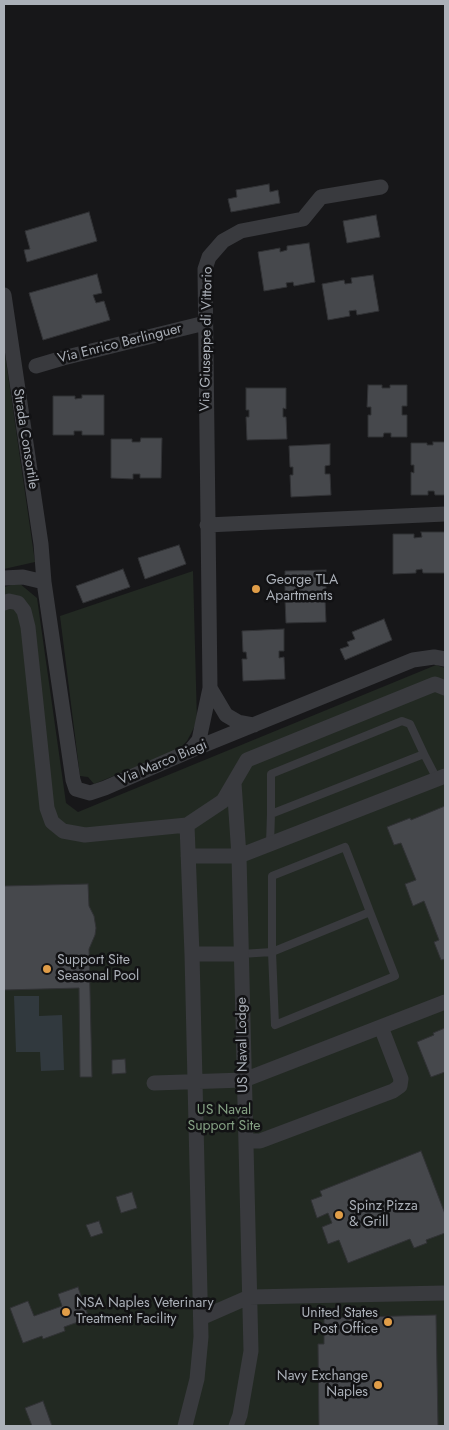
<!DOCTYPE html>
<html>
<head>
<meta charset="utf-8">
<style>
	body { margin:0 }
	#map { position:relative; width:449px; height:1430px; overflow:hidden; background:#171719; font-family:Jost,sans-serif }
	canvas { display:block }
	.frame { position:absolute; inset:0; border:5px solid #abb0b8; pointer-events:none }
</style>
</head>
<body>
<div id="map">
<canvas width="449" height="1430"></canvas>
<div class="frame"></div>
</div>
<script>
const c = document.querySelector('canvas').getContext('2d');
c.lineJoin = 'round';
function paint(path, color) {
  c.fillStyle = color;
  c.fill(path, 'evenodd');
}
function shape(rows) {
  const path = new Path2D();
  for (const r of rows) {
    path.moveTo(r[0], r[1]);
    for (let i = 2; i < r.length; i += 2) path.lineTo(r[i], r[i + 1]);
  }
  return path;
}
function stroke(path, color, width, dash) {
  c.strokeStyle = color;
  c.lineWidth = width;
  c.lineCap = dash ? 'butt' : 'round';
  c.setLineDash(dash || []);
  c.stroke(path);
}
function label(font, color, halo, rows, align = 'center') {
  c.font = font + ' Jost,sans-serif';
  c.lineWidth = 5;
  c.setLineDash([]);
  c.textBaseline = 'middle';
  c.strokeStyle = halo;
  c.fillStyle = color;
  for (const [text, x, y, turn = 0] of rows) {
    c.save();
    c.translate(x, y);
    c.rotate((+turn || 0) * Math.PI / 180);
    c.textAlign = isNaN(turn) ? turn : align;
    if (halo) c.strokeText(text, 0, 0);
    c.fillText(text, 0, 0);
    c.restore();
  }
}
const green = shape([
	[4,347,35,562,4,569,4,346],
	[193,571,197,722,187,741,179,749,94,784,88,777,80,776,60,616],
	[19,583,37,598,66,803,78,812,436,665,445,668,445,1426,4,1426,4,587]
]);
const water = shape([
	[14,996,39,996,39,1016,62,1015,64,1070,41,1071,40,1052,16,1052]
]);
const building = shape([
	[269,184,270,192,278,190,280,203,231,212,228,199,237,197,236,190,269,184],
	[89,212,97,241,27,262,24,250,30,249,25,231,89,212],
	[376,215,380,237,347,243,343,221,376,215],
	[309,243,315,282,294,286,293,282,286,283,287,287,264,291,258,252,280,248,280,252,287,250,287,246,309,243],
	[97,274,102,293,93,295,96,303,104,301,110,320,43,340,29,293,97,274],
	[373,275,379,311,357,315,356,310,349,311,350,316,328,320,322,284,344,280,345,284,352,283,351,278,373,275],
	[368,385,382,385,382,388,390,388,390,385,407,385,407,406,402,406,402,415,407,415,407,437,391,437,391,433,384,433,383,437,368,437,368,415,371,415,371,407,367,407,368,385],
	[246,388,286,388,286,409,283,408,283,417,286,417,287,439,247,440,246,417,249,417,249,410,246,410,246,388],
	[82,395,104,395,104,435,82,435,82,431,74,431,74,435,53,435,53,396,75,396,75,399,82,398,82,395],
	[141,438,162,438,161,478,140,478,140,474,133,474,133,479,111,478,111,439,132,439,132,442,140,442,141,438],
	[433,442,445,442,445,495,435,495,434,491,428,491,428,495,411,495,411,472,414,473,414,465,411,465,411,443,427,443,427,445,433,445,433,442],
	[330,444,330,465,325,466,325,474,330,474,331,495,291,497,290,475,293,475,293,467,290,467,289,446,330,444],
	[421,532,445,532,445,573,423,573,422,569,416,570,416,573,393,574,393,534,414,534,414,538,422,537,421,532],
	[179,545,186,564,145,579,138,558,179,545],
	[123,569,130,587,83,603,76,586,123,569],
	[326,570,326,593,322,593,322,599,325,599,326,622,286,623,285,600,289,600,289,593,285,593,285,571,326,570],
	[384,619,392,640,345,660,340,649,349,646,347,642,355,639,352,632,384,619],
	[284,629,284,651,279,651,279,658,284,657,285,679,243,681,242,659,247,659,246,652,243,652,242,631,284,629],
	[445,806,445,959,441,960,434,942,439,940,424,901,413,906,405,884,416,880,401,843,394,845,387,827,410,818,411,820,445,806],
	[88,884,89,906,94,916,96,928,95,935,89,949,92,1077,80,1077,79,988,4,990,4,886,88,884],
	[445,1028,445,1072,431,1077,417,1042,434,1035,433,1033,445,1028],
	[125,1059,126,1073,112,1074,112,1060,125,1059],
	[421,1151,445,1214,445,1233,426,1240,427,1243,414,1248,410,1239,348,1263,339,1240,328,1244,322,1227,332,1223,328,1213,317,1218,311,1200,322,1196,320,1191,421,1151],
	[132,1192,137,1208,121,1213,116,1197,132,1192],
	[99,1221,103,1233,91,1237,86,1225,99,1221],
	[78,1287,83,1302,87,1300,89,1306,85,1307,89,1318,86,1319,87,1323,82,1325,81,1321,64,1327,65,1331,43,1339,42,1336,23,1343,10,1308,28,1301,34,1316,62,1306,58,1294,78,1287],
	[436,1315,438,1426,319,1426,318,1344,324,1344,324,1318,436,1315],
	[43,1401,52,1426,32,1426,25,1408,43,1401]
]);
const lane = shape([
	[271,814,271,774,402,721,410,724,424,754],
	[270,844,271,814,424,754,437,779],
	[241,954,272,952,272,876,345,847,359,883,370,912,381,940,395,976,275,1025,272,952,370,912]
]);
const street = shape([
	[4,295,41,544,44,582,73,780,76,789,90,793,105,788,199,747,413,660,434,657,445,659],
	[36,366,63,358,205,323],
	[207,525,445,514],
	[4,578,23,577,44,582],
	[4,603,9,601,18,603,24,611,28,627,47,808,52,822,63,831,85,835,187,825,223,801,247,760,435,684,445,688],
	[210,688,226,715,238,722,254,725],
	[190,751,199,740,210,688,205,269,209,257,223,241,241,231,303,219,321,197,381,187],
	[234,783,239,856,251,1351,240,1415,236,1426],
	[188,856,239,856,445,776],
	[192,954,241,954],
	[154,1083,244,1080,445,1002],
	[246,1141,260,1141,393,1091,400,1086,401,1079,381,1027],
	[201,1318,249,1297,445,1293],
	[185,1426,197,1379,201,1337,192,954,187,825]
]);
const markers = [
	[256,589,5,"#e09d48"],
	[47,969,5,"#e09d48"],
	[339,1215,5,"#e09d48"],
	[66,1312,5,"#e09d48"],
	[388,1322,5,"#e09d48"],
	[378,1385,5,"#e09d48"]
];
const streetNames = [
	["Via Giuseppe di Vittorio",207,339,-89],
	["Via Enrico Berlinguer",120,344,-14],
	["Strada Consortile",25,439,81],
	["Via Marco Biagi",163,763,-23],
	["US Naval Lodge",243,1045,-91]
];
const poiNames = [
	["George TLA",266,581],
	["Apartments",266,597],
	["Support Site",57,961],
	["Seasonal Pool",57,977],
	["Spinz Pizza",349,1207],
	["& Grill",349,1223],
	["NSA Naples Veterinary",76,1304],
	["Treatment Facility",76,1320],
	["United States",378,1314,"right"],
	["Post Office",378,1330,"right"],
	["Navy Exchange",368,1377,"right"],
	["Naples",368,1393,"right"]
];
const parkNames = [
	["US Naval",224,1111],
	["Support Site",224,1127]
];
paint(green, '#222922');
paint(water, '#31393e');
paint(building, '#46484c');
stroke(building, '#313235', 1);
stroke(lane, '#393a3e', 8);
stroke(street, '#393a3e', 15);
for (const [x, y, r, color] of markers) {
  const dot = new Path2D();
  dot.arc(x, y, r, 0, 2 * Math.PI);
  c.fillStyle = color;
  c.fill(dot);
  stroke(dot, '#121214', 2);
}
label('14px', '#abb0b8', '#121214', streetNames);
label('14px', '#abb0b8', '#121214', poiNames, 'left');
label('14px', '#85a184', '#121214', parkNames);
</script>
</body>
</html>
